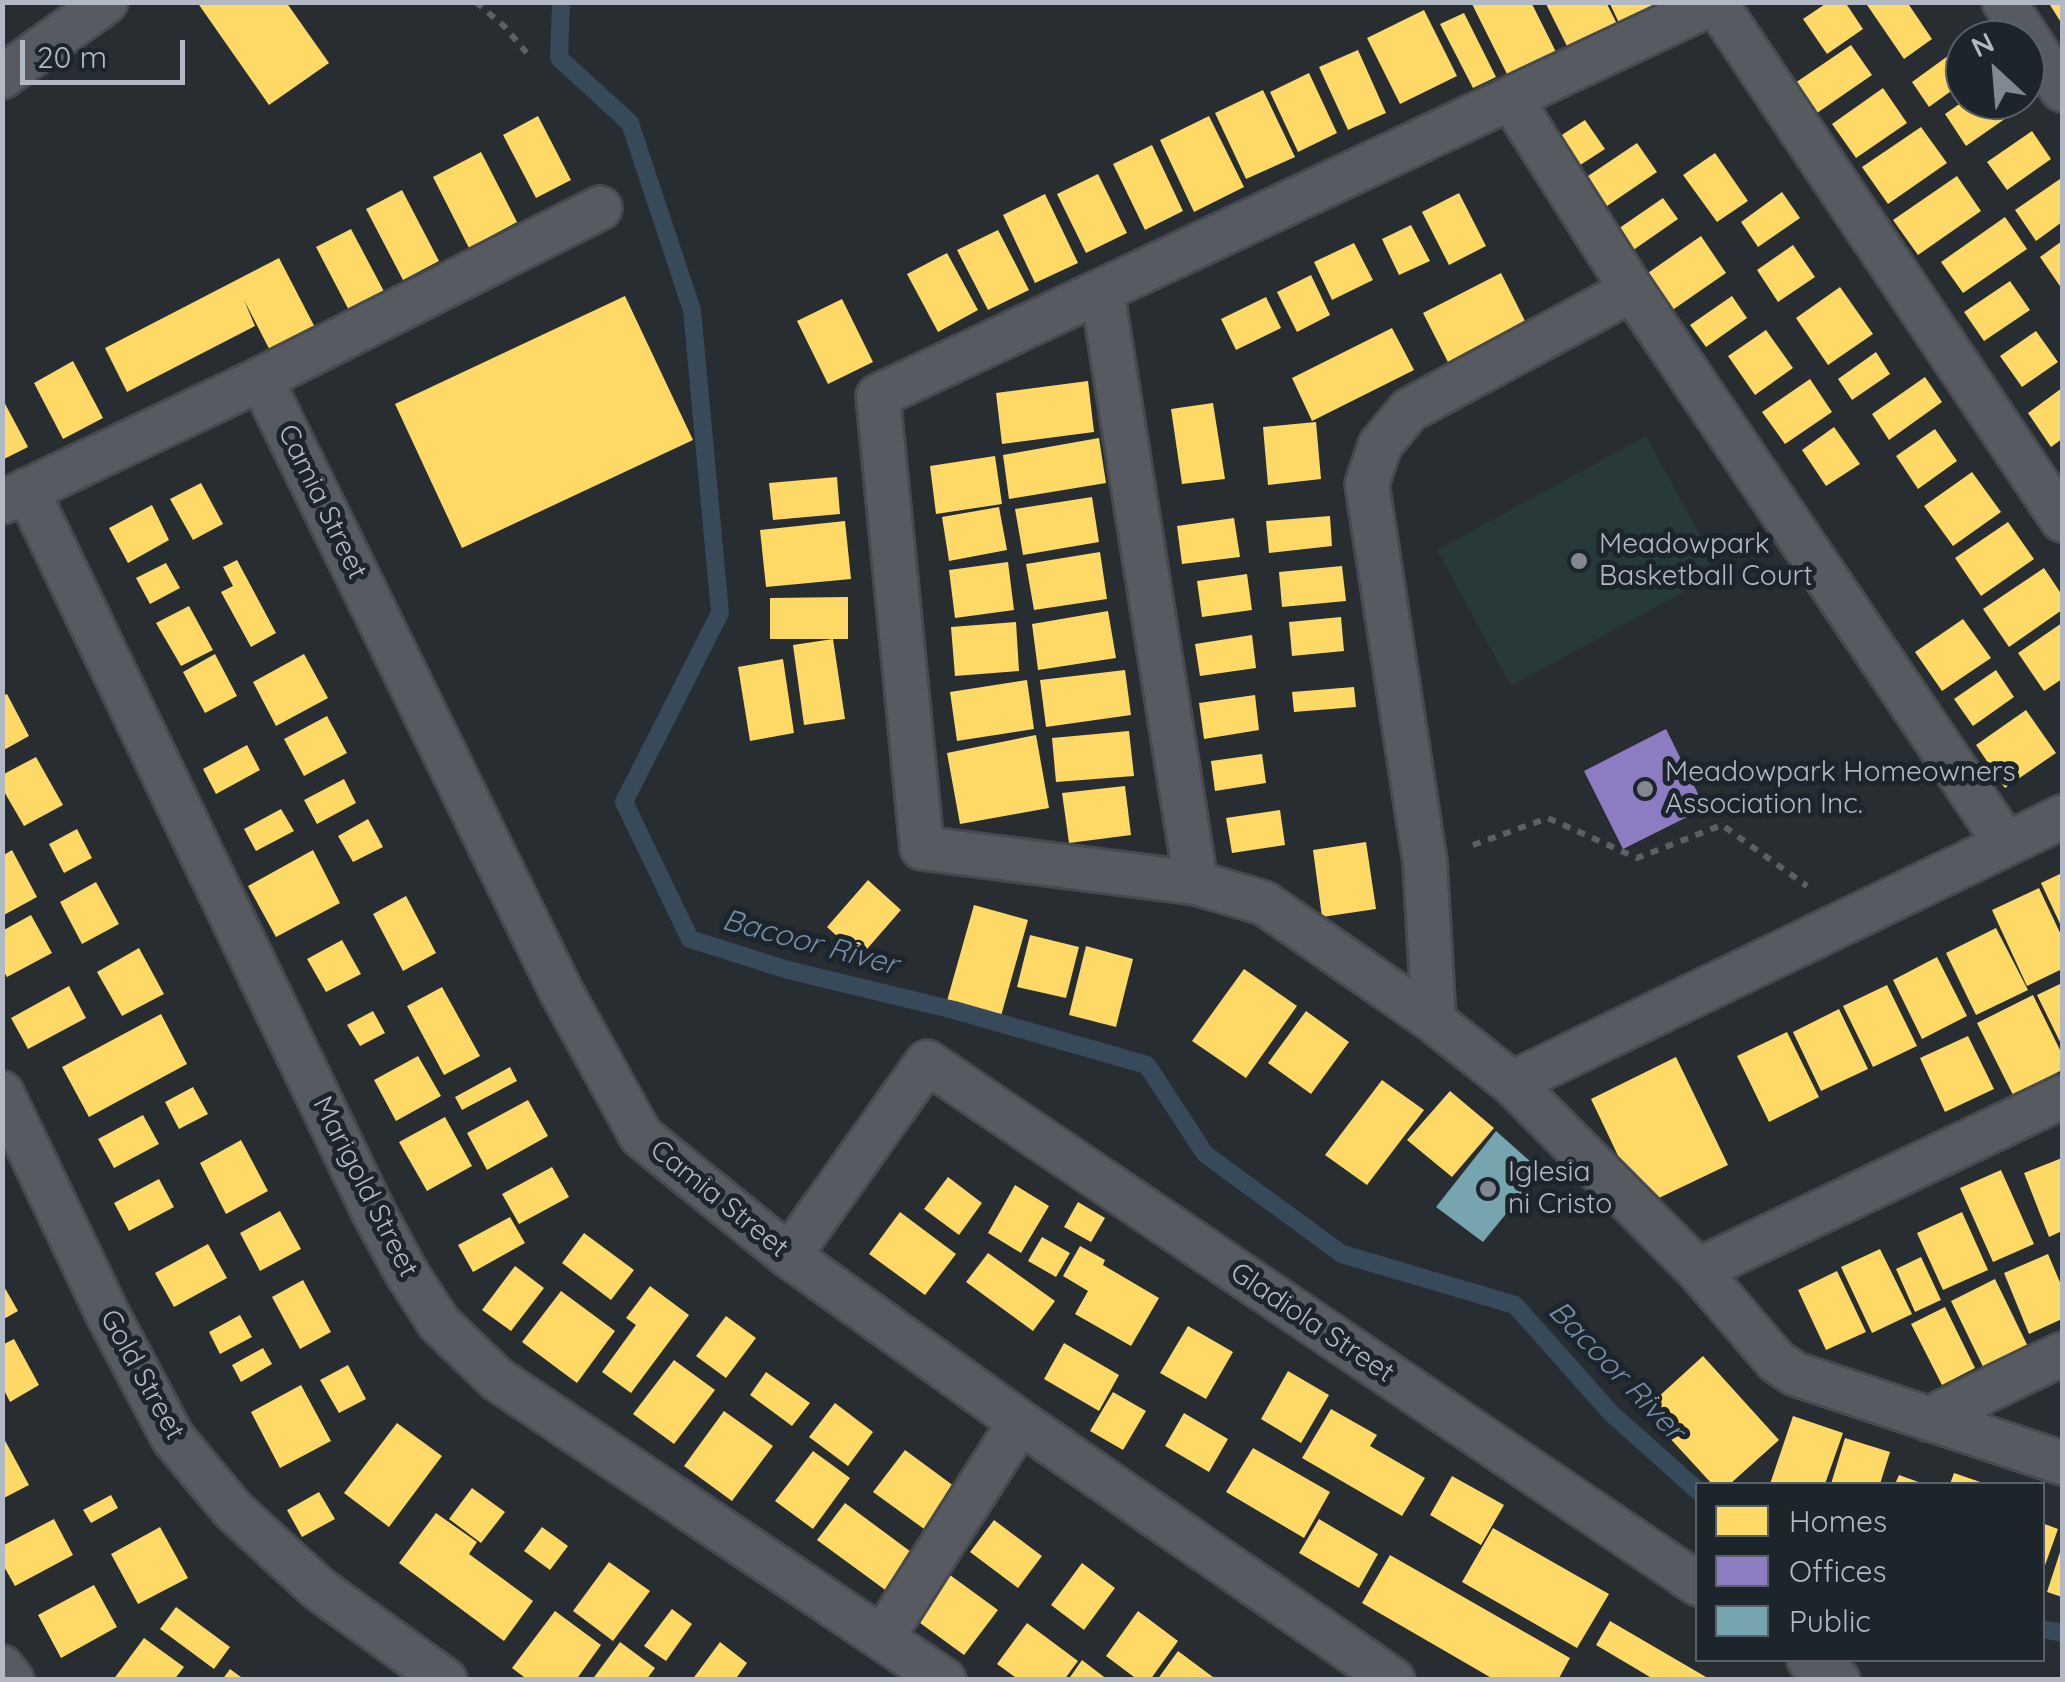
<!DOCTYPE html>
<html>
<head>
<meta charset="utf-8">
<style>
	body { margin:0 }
	#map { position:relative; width:2065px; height:1682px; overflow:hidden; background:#282d32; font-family:Quicksand,sans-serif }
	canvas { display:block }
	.frame { position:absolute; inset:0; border:5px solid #b2b9c4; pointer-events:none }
	.legend { position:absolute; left:1695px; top:1482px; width:350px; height:180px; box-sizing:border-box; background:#1c242c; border:2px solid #586069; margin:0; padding:12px 18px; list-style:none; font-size:30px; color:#b2b9c4 }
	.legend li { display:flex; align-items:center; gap:20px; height:50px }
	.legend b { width:50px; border:2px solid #586069 }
	.north { position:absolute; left:1945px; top:20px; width:100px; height:100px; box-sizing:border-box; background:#1c242c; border:2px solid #586069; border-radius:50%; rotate:334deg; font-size:28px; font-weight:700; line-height:40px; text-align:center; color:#b2b9c4 }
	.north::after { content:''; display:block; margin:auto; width:35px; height:45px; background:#828891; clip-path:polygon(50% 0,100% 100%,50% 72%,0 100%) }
	.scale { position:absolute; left:20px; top:40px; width:165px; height:45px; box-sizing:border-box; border:5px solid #b2b9c4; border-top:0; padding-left:12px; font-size:30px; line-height:35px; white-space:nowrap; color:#b2b9c4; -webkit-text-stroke:8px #1c242c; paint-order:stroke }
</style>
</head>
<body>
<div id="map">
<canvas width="2065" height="1682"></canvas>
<div class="frame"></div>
<ul class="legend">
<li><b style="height:28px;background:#ffd966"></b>Homes</li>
<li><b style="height:28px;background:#8e7cc3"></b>Offices</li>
<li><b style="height:28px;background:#76a5af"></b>Public</li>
</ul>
<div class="north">N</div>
<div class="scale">20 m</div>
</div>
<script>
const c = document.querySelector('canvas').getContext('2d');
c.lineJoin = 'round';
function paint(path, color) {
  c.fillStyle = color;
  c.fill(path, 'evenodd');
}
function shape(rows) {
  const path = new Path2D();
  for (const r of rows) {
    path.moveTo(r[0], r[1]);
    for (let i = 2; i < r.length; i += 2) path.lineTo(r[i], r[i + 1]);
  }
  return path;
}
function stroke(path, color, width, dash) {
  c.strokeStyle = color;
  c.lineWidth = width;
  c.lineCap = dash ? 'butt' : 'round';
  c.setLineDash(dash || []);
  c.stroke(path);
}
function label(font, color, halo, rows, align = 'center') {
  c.font = font + ' Quicksand,sans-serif';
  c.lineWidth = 10;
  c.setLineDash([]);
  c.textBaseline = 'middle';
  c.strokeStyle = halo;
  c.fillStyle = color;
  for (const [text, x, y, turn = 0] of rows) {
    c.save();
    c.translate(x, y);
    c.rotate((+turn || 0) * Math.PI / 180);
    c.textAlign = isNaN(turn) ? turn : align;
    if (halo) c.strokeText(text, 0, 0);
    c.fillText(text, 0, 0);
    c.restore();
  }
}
const green = shape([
	[1646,436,1720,572,1511,686,1437,550]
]);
const homes = shape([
	[197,2,286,2,329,63,269,105],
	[1471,2,1531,2,1557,54,1509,78],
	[1545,2,1606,2,1618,26,1569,50],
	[1609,2,1665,2,1620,25],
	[1828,2,1845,2,1863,29,1827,54,1803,19],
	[1865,2,1907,2,1932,39,1904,59],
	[2053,2,2062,2,2062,24,2050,5],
	[1424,10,1457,76,1400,104,1367,38],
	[1464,13,1496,77,1473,88,1440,24],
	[1851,45,1872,75,1817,113,1795,83],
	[1963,45,1965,49,1965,81,1929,107,1912,82],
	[1358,50,1386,113,1348,130,1319,67],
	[1309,73,1337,133,1298,152,1270,92],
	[1883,88,1907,123,1856,158,1832,124],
	[1263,90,1295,157,1246,179,1215,113],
	[1965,100,1998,100,2009,116,1966,146,1945,114],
	[538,116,571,180,536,198,503,135],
	[1209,116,1244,187,1194,212,1160,140],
	[1585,120,1605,149,1574,169,1554,140],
	[1921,127,1947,163,1888,204,1862,167],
	[2032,131,2051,159,2007,190,1987,162],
	[1637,143,1657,172,1607,206,1588,176],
	[1152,145,1183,211,1145,230,1113,164],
	[481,152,517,222,469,248,433,177],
	[1715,153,1748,201,1717,222,1683,175],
	[1098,174,1127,233,1086,253,1057,194],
	[1957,176,1981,211,1918,255,1893,220],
	[2060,179,2062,184,2062,222,2036,241,2015,210],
	[402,190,439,261,403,280,366,209],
	[1782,192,1800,218,1758,247,1741,222],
	[1459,193,1486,246,1449,265,1422,212],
	[1045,194,1078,263,1035,283,1003,215],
	[1663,198,1678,219,1629,253,1615,231],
	[2005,217,2027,249,1963,293,1941,262],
	[1411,225,1430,261,1399,275,1382,239],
	[351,229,388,299,353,318,316,247],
	[998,230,1029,290,988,310,957,250],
	[1701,236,1726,273,1671,311,1645,275],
	[2062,241,2062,289,2040,257],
	[1354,243,1373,280,1332,300,1314,262],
	[1793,245,1815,277,1778,302,1757,270],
	[947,253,978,310,938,332,907,274],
	[279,258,322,341,277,364,244,300,255,326,127,392,105,348],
	[1501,273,1530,331,1452,370,1423,313],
	[1311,275,1330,315,1297,332,1277,292],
	[2010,281,2030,310,1984,341,1964,312],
	[1840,287,1873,334,1828,365,1796,318],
	[625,296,693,440,462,548,395,404],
	[1732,296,1747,318,1706,347,1690,325],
	[1266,297,1281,328,1236,350,1221,319],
	[842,299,873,362,828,384,797,321],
	[1392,328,1414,370,1312,421,1292,378],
	[1766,330,1793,368,1755,395,1728,356],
	[2036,331,2058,362,2022,387,2000,356],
	[1876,352,1890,374,1852,400,1838,379],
	[73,361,103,418,63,439,34,383],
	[1925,377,1942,402,1889,440,1872,414],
	[1810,379,1832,412,1785,444,1762,412],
	[1088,381,1094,432,1002,444,996,393],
	[2062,388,2062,439,2051,447,2028,413],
	[2,398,28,447,2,460],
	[1213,403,1225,479,1182,484,1171,409],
	[1316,422,1321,479,1268,485,1263,427],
	[1834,427,1860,464,1826,486,1802,450],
	[1935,429,1957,461,1918,489,1896,456],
	[1099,438,1106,483,1009,499,1003,455],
	[995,456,1002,504,936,514,930,466],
	[1972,472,2001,512,1953,546,1924,506],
	[837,477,840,514,773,520,769,483],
	[201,483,223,524,193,540,170,499],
	[1092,497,1099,542,1023,555,1015,509],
	[152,505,169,540,128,563,109,528],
	[999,507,1007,550,949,561,942,517],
	[1330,516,1332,546,1269,553,1266,521],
	[1234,518,1240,557,1182,564,1177,526],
	[845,521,851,579,766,587,760,530],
	[2008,522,2034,559,1981,596,1955,558],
	[1100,552,1107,599,1034,610,1026,564],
	[237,560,276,633,251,647,221,592,233,586,223,567],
	[1008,562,1014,610,955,618,949,570],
	[166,563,180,588,150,604,136,578],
	[1342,566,1346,601,1282,607,1279,572],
	[2044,568,2062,595,2062,610,2009,647,1983,609],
	[1247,574,1252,610,1202,617,1197,581],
	[848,597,848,639,770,639,770,598],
	[189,606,213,650,181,666,156,623],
	[1108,611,1116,658,1038,670,1032,624],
	[1341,617,1344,651,1292,656,1289,622],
	[1963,619,1991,658,1942,691,1915,652],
	[1016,622,1019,671,955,676,951,627],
	[2062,623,2062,679,2044,691,2018,653],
	[1252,635,1256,668,1200,676,1195,644],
	[833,639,845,719,804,725,793,645],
	[215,654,237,696,205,713,183,672],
	[304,654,328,698,276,726,253,682],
	[783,659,794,733,750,741,738,667],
	[1125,670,1131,715,1046,727,1040,680],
	[1996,670,2014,697,1973,726,1954,699],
	[1027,680,1034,729,957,741,950,692],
	[1354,687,1356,707,1294,712,1292,692],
	[7,694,29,736,2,751,2,696],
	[1255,695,1259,730,1204,739,1199,703],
	[2026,710,2056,753,2005,788,1976,745],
	[327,716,347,753,304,776,284,739],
	[1129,731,1134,776,1056,782,1052,738],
	[1036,735,1049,808,960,824,947,753],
	[247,745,260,770,216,794,203,769],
	[1262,754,1266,783,1215,791,1211,761],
	[36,757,63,805,24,826,2,788,2,775],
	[344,779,356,803,317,824,304,800],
	[1125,786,1131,835,1069,843,1062,793],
	[281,809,294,831,256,851,244,829],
	[1280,810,1285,845,1232,853,1226,818],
	[368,819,383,847,353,862,338,836],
	[77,829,92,858,64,873,49,844],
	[1366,842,1376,909,1322,917,1313,850],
	[12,850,37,897,2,916,2,856],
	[313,850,340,903,276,937,248,886],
	[2062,873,2062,928,2041,883],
	[868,880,901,910,860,957,827,927],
	[96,882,119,924,82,944,60,902],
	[2039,888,2062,937,2062,969,2027,986,1992,910],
	[406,896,436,953,403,971,373,914],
	[974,905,1028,920,999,1023,945,1008],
	[31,915,52,953,7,977,2,969,2,931],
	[1996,928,2028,990,1976,1015,1946,953],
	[1030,935,1079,947,1066,998,1017,987],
	[342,940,361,974,326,992,307,959],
	[1086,946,1133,959,1116,1027,1069,1015],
	[139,948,164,994,122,1016,97,972],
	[1937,957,1967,1016,1922,1039,1893,980],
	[1244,969,1297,1006,1246,1078,1192,1041],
	[2062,983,2062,1046,2037,995],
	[1887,985,1917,1046,1873,1067,1843,1006],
	[69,986,86,1018,28,1049,11,1018],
	[442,987,480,1056,444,1075,407,1006],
	[2033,995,2062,1054,2062,1070,2013,1095,1977,1023],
	[1839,1009,1868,1069,1821,1091,1793,1032],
	[373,1011,385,1033,360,1046,347,1025],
	[1306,1011,1349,1042,1311,1094,1268,1063],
	[161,1014,187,1064,89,1117,62,1067],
	[1787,1032,1819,1097,1769,1122,1737,1056],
	[1968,1036,1994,1089,1945,1112,1920,1058],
	[418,1056,441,1096,396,1121,374,1080],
	[1676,1057,1728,1165,1642,1206,1591,1099],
	[510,1067,517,1081,462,1110,455,1097],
	[1382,1080,1424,1110,1367,1185,1325,1155],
	[193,1087,208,1114,179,1129,165,1102],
	[1450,1091,1494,1128,1452,1177,1407,1140],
	[528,1100,548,1136,487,1170,467,1133],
	[143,1115,159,1144,114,1168,98,1139],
	[445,1117,472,1166,427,1191,399,1142],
	[241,1140,268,1191,226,1214,200,1163],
	[2062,1158,2062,1231,2049,1237,2024,1173],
	[552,1167,569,1197,519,1224,502,1194],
	[2001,1170,2034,1244,1993,1262,1960,1188],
	[948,1177,982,1203,959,1235,924,1209],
	[159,1179,174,1207,129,1231,114,1203],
	[1015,1185,1049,1206,1021,1253,988,1233],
	[1078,1202,1105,1218,1091,1242,1064,1227],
	[280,1211,301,1249,260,1271,240,1233],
	[900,1212,956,1254,925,1295,869,1254],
	[1962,1212,1988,1270,1943,1290,1917,1233],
	[510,1217,525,1243,473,1272,458,1245],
	[584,1233,634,1270,611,1300,562,1263],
	[1042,1237,1070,1253,1056,1277,1028,1261],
	[208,1244,227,1278,174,1307,155,1273],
	[1080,1246,1105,1260,1103,1265,1159,1298,1131,1346,1075,1314,1088,1291,1063,1276],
	[1880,1249,1912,1314,1872,1333,1841,1267],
	[988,1253,1055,1301,1033,1331,966,1282],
	[2048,1254,2062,1287,2062,1319,2029,1334,2004,1273],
	[1921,1257,1941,1300,1915,1312,1896,1269],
	[515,1266,544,1288,511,1331,482,1310],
	[1837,1271,1866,1332,1826,1350,1798,1290],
	[1995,1279,2035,1361,1991,1383,1951,1301],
	[303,1280,331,1332,300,1349,272,1297],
	[2,1283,18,1311,2,1320],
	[650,1286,689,1315,631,1393,602,1372,636,1325,626,1318],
	[561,1291,615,1331,577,1383,522,1342],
	[1945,1307,1975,1368,1942,1385,1911,1324],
	[240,1315,252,1337,220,1354,209,1332],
	[726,1316,756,1338,726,1378,696,1356],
	[1188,1326,1233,1352,1206,1399,1160,1373],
	[14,1339,39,1385,10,1402,2,1386,2,1345],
	[1064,1343,1119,1375,1099,1411,1044,1379],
	[263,1348,272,1364,241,1382,232,1365],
	[1703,1356,1779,1440,1730,1484,1712,1484,1644,1410],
	[674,1360,715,1390,674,1444,633,1414],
	[348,1365,366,1399,339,1413,320,1380],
	[1288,1371,1329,1395,1301,1443,1261,1419],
	[766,1372,810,1403,792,1426,750,1395],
	[301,1385,331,1441,280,1468,251,1412],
	[1113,1392,1146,1411,1123,1450,1090,1431],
	[835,1403,873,1432,848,1466,809,1437],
	[1331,1409,1377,1435,1370,1446,1425,1478,1402,1516,1302,1458],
	[724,1411,773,1446,732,1501,684,1466],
	[1184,1413,1228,1439,1209,1472,1165,1446],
	[1793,1416,1843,1433,1825,1484,1770,1484],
	[397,1423,442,1456,389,1527,344,1493],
	[2,1435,29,1485,2,1499],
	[1845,1438,1890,1452,1880,1484,1831,1484],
	[1253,1448,1330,1492,1304,1538,1226,1492],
	[905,1450,962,1492,931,1534,873,1492],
	[813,1451,850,1478,813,1529,775,1501],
	[1954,1473,1986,1484,1950,1484],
	[1899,1475,1924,1484,1895,1484],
	[1452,1476,1504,1505,1481,1545,1430,1515],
	[472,1488,505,1512,481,1543,449,1519],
	[319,1492,335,1519,302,1537,287,1510],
	[111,1495,118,1508,91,1523,83,1510],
	[845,1503,926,1563,899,1600,817,1540],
	[436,1513,477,1542,469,1554,533,1601,504,1641,399,1563],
	[54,1519,73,1555,15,1586,2,1563,2,1546],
	[1319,1519,1378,1554,1359,1588,1299,1553],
	[994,1520,1042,1556,1018,1588,970,1552],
	[2042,1523,2058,1529,2043,1571,2042,1571],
	[160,1527,188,1578,138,1604,111,1554],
	[542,1527,568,1546,550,1570,524,1551],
	[1493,1528,1609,1594,1577,1648,1462,1582],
	[2062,1546,2062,1597,2047,1592],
	[1390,1555,1570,1658,1558,1680,1495,1680,1362,1603],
	[609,1562,650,1591,613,1641,573,1611],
	[1082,1563,1115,1588,1084,1630,1051,1605],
	[950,1575,998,1610,964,1655,916,1620],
	[94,1585,117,1627,61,1658,38,1615],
	[176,1607,230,1647,214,1669,160,1629],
	[672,1609,692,1624,666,1661,644,1646],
	[555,1611,601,1645,576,1680,528,1680,512,1668],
	[1138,1611,1178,1641,1150,1680,1138,1680,1106,1656],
	[1610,1621,1706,1677,1704,1680,1655,1680,1596,1645],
	[1027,1623,1078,1661,1064,1680,1019,1680,997,1664],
	[144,1638,184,1667,174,1680,113,1680],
	[620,1642,655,1668,646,1680,592,1680],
	[720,1642,747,1663,735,1680,692,1680],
	[1178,1651,1217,1680,1157,1680],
	[1082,1660,1108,1680,1068,1680],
	[230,1669,245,1680,222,1680]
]);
const offices = shape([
	[1666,729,1705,808,1623,849,1584,771]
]);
const public = shape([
	[1496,1131,1541,1171,1483,1242,1436,1207]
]);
const stream = shape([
	[561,2,559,58,630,123,692,310,720,613,624,802,690,939,788,970,954,1010,1147,1065,1205,1154,1342,1254,1515,1305,1611,1413,1698,1491],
	[2042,1629,2062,1633]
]);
const path = shape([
	[476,2,505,27,530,57],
	[1473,845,1548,818,1637,858,1722,825,1807,886]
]);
const street = shape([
	[1715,2,878,396,922,848,1196,883,1264,903,1434,1021,1512,1083,1698,1270,1776,1361,1795,1374,2062,1463],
	[1715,2,2062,520],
	[2004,2,2062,90],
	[2,77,106,2],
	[1511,99,1632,290,2006,844],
	[1102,291,1196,883],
	[261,379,562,993,641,1136,789,1256,1020,1422,1393,1680],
	[27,490,373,1211,406,1272,439,1323,497,1379,944,1680],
	[3,502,261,379,600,208],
	[1434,1021,1425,862,1367,484,1380,445,1409,410,1632,290],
	[1512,1083,2062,817],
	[2,1093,109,1317,173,1438,234,1511,319,1589,445,1680],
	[789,1256,927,1062,1698,1584],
	[1698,1270,2062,1097],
	[1928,1419,2062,1354],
	[883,1637,1020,1422],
	[1809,1660,1838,1680],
	[2,1667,12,1680]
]);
const markers = [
	[1579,561,10,"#828891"],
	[1645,789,10,"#828891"],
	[1488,1189,10,"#828891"]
];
const streetNames = [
	["Camia Street",322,502,64],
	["Marigold Street",365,1187,63],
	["Camia Street",719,1199,39],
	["Gladiola Street",1312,1323,34],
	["Gold Street",142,1375,61]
];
const poiNames = [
	["Meadowpark",1599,545],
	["Basketball Court",1599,577],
	["Meadowpark Homeowners",1665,773],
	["Association Inc.",1665,805],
	["Iglesia",1508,1173],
	["ni Cristo",1508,1205]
];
const waterNames = [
	["Bacoor River",810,943,15],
	["Bacoor River",1616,1371,46]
];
paint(green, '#283939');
paint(homes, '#ffd966');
paint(offices, '#8e7cc3');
paint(public, '#76a5af');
stroke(stream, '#38495a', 18);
stroke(street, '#46494d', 48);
stroke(path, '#5b6065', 6, [8, 8]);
stroke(street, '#575b61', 42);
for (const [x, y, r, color] of markers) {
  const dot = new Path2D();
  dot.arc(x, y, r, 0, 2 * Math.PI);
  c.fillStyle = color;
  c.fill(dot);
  stroke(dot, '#1c242c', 4);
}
label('28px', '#b2b9c4', '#1c242c', streetNames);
label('28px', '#b2b9c4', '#1c242c', poiNames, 'left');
label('italic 30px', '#758ca4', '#1c242c', waterNames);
</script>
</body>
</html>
